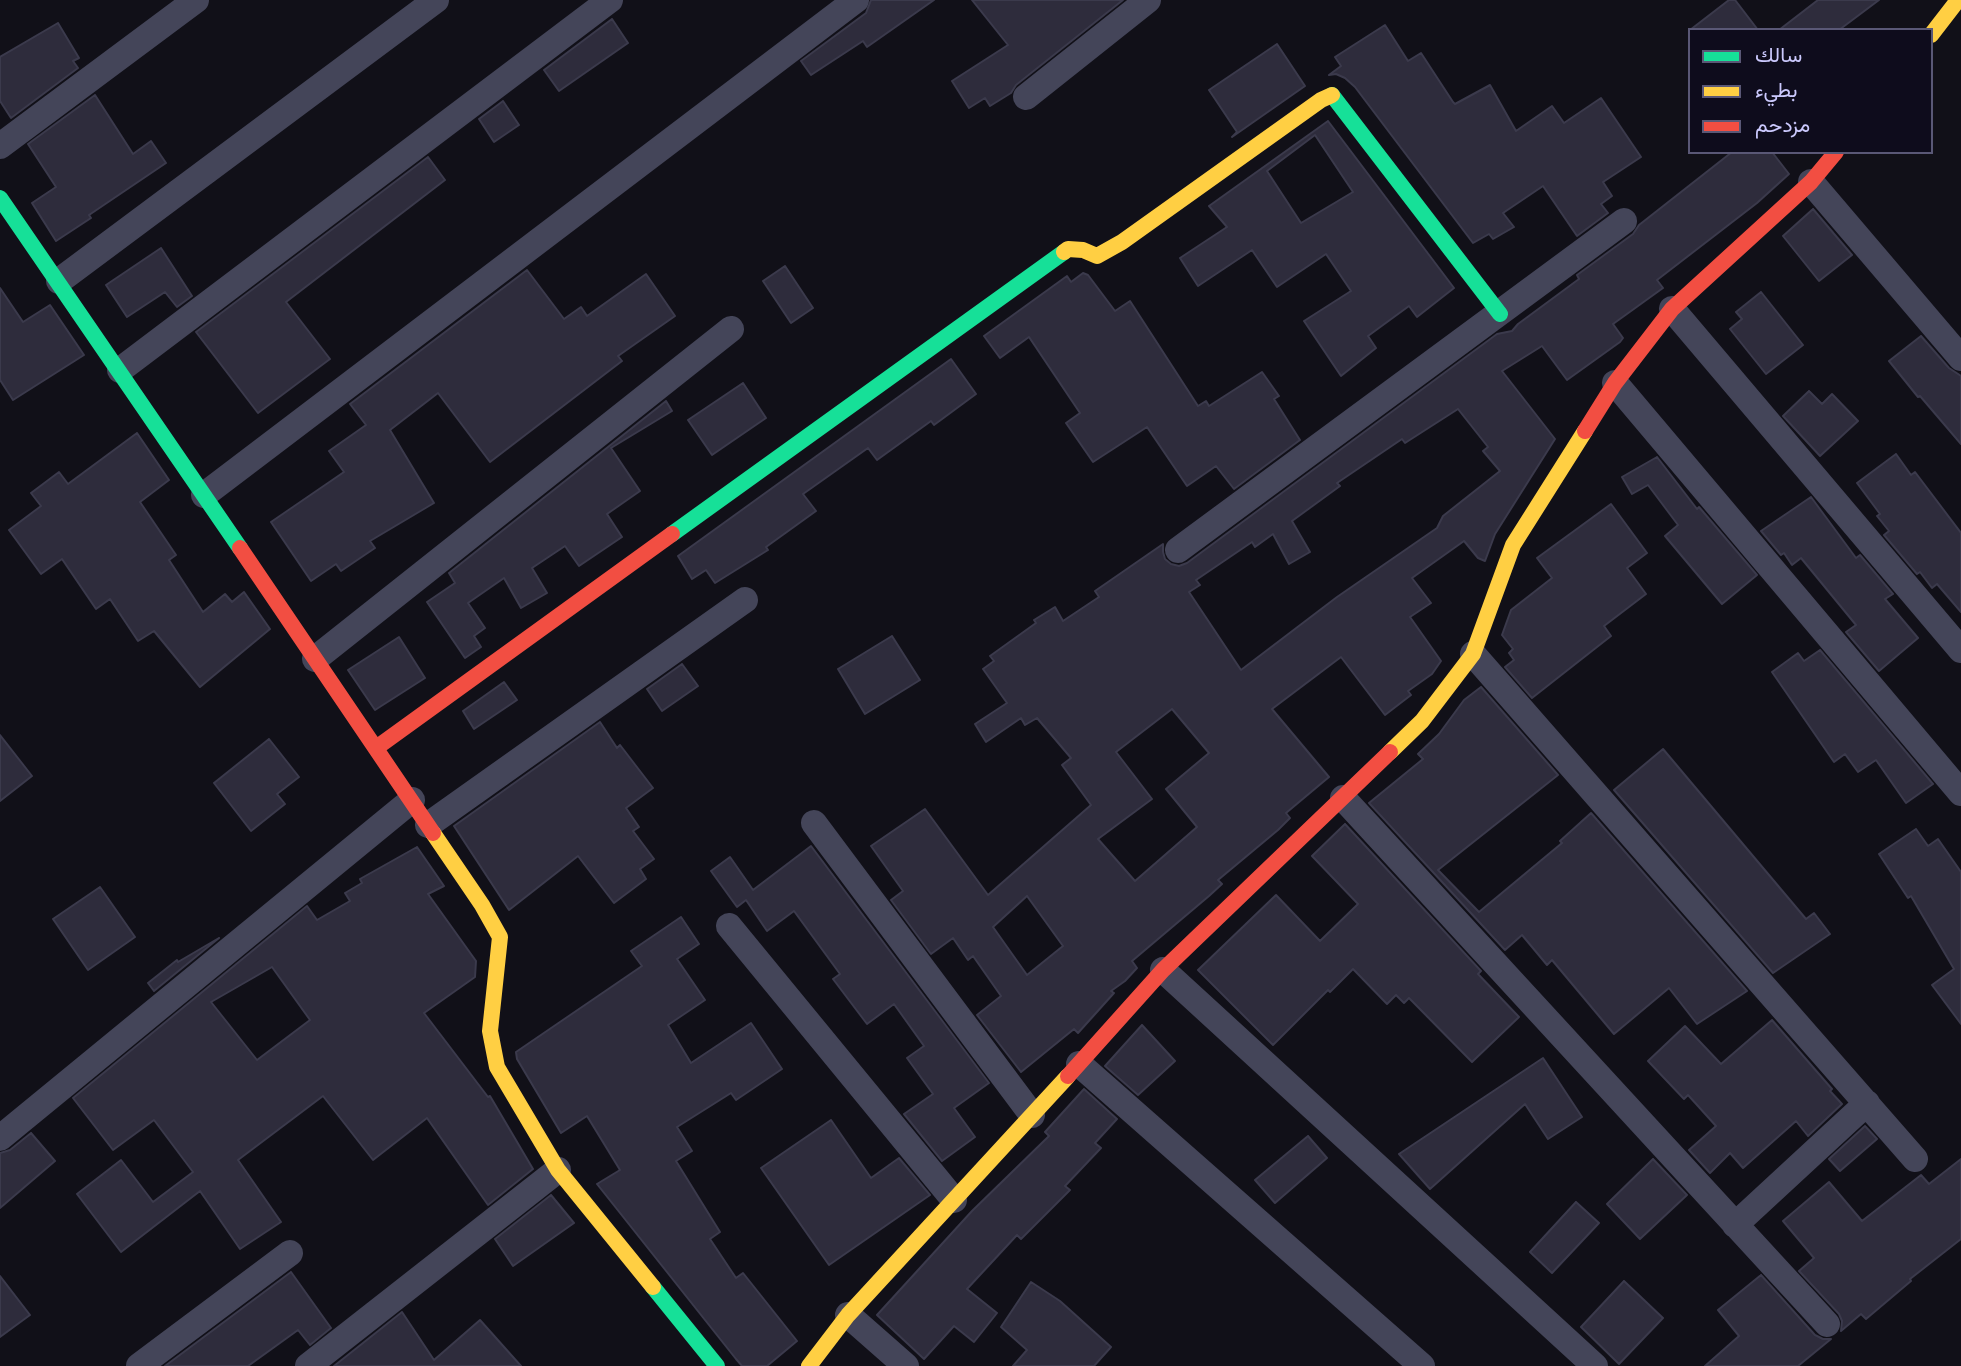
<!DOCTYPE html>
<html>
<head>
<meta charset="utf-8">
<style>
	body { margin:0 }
	#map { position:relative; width:1961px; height:1366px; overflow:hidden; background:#111018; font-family:Lato,Vazirmatn,sans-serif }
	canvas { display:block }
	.legend { position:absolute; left:1688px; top:28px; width:245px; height:126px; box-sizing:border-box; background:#0e0c1c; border:2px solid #5a5876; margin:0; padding:9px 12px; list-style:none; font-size:21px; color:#cbc9fd }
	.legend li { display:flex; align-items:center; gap:14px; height:35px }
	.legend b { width:35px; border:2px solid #5a5876 }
</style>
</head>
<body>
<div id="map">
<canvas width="1961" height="1366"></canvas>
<ul class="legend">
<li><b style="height:9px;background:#16e098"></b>سالك</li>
<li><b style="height:9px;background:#ffcf43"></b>بطيء</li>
<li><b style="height:9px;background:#f24e42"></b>مزدحم</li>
</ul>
</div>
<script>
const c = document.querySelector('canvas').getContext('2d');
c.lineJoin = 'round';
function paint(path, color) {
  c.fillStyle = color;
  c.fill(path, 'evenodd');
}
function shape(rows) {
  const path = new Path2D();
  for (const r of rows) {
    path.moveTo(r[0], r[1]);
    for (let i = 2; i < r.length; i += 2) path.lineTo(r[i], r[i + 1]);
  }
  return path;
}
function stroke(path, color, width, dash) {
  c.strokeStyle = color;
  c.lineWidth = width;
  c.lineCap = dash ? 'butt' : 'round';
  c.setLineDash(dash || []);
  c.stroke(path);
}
const building = shape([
	[871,0,934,0,867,47,863,41,811,75,801,61,866,13,871,0],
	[972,0,1123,0,1016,85,1011,93,990,106,985,98,969,108,952,81,1008,45,972,0],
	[1729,0,1735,0,1758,30,1690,30,1729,0],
	[1818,0,1879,0,1839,30,1779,30,1818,0],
	[612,19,628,43,559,91,544,70,612,19],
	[58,23,79,58,73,61,78,68,11,118,0,101,0,57,58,23],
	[1385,25,1408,61,1421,53,1453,102,1455,104,1490,85,1516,131,1552,106,1564,123,1601,98,1641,157,1603,182,1612,196,1601,204,1608,213,1577,236,1543,186,1503,213,1514,227,1493,239,1489,234,1473,243,1355,87,1345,78,1336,74,1329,75,1341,66,1335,57,1385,25],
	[1277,44,1305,86,1232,137,1237,132,1209,90,1277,44],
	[95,95,133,154,151,141,166,163,89,215,91,218,56,241,32,203,56,187,28,144,95,95],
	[503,101,519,125,494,142,479,119,503,101],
	[1328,121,1454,288,1417,317,1409,306,1368,336,1376,348,1341,376,1304,321,1351,291,1326,254,1277,287,1252,250,1198,286,1180,258,1227,227,1209,206,1328,121],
	[1315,135,1353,192,1301,223,1267,171,1315,135],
	[1732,152,1772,152,1789,174,1757,203,1657,280,1663,288,1613,324,1623,338,1620,342,1567,380,1542,346,1502,371,1555,439,1495,534,1485,561,1478,558,1464,541,1412,578,1431,603,1410,617,1441,661,1432,674,1408,691,1411,695,1385,715,1341,657,1272,709,1329,777,1286,813,1290,818,1278,830,1218,880,1222,884,1209,896,1132,961,1137,968,1125,981,1111,991,1114,993,1078,1033,1074,1029,1021,1072,977,1015,1001,996,973,956,968,960,953,938,931,954,891,900,903,891,871,846,925,809,988,895,1091,805,1062,765,1071,758,1037,718,1025,725,1021,718,986,742,975,724,1007,703,983,669,994,661,990,656,1036,623,1034,620,1055,607,1063,621,1099,597,1095,591,1163,544,1163,552,1165,559,1171,564,1179,566,1187,563,1497,334,1512,331,1518,324,1579,279,1577,275,1633,234,1639,225,1732,152],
	[1458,409,1488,447,1483,451,1500,471,1443,516,1437,528,1337,597,1241,670,1189,592,1200,585,1196,580,1252,542,1255,547,1273,534,1289,564,1310,552,1292,521,1340,486,1337,483,1402,439,1405,443,1458,409],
	[1172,709,1209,753,1166,789,1197,827,1135,881,1098,839,1152,799,1116,752,1172,709],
	[1027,896,1063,946,1027,975,993,927,1027,896],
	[428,157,445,180,286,302,330,359,258,413,196,332,428,157],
	[1813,209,1852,255,1819,281,1783,236,1813,209],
	[161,248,192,296,177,307,165,292,127,317,106,285,161,248],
	[785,266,813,308,791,323,763,281,785,266],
	[527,270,564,319,581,307,587,316,646,274,675,316,618,356,622,361,490,462,438,393,390,430,434,503,370,541,375,548,341,571,336,564,311,581,271,522,344,472,329,451,366,425,350,404,527,270],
	[1083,273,1088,275,1115,311,1130,301,1198,406,1206,401,1209,406,1262,372,1279,396,1274,399,1300,440,1234,489,1216,466,1187,486,1147,427,1093,462,1066,423,1080,413,1029,337,1000,358,984,336,1067,276,1071,282,1083,273],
	[0,288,23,322,50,305,84,355,13,400,0,380,0,288],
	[1761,292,1803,345,1766,374,1730,329,1742,319,1736,312,1761,292],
	[1921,336,1949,368,1961,376,1961,444,1920,396,1918,397,1889,361,1921,336],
	[951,359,976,394,934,425,931,421,877,460,868,448,803,494,816,511,766,547,768,550,715,583,706,570,692,579,678,556,951,359],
	[743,383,766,418,712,455,688,420,743,383],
	[1809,391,1822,404,1832,394,1858,421,1820,456,1783,416,1809,391],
	[666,401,672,411,611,448,640,491,607,514,622,537,579,566,565,546,532,568,547,593,521,608,504,578,468,603,485,628,474,636,481,647,465,658,427,602,455,583,449,573,666,401],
	[137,433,169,480,140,502,176,555,169,560,203,612,225,594,232,602,244,592,270,629,200,687,154,631,138,641,110,599,96,609,62,559,41,574,9,530,41,506,31,493,59,472,68,484,137,433],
	[1896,454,1911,475,1915,472,1961,533,1961,612,1937,584,1932,588,1920,572,1917,574,1884,535,1889,531,1877,516,1880,514,1857,483,1896,454],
	[1657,457,1697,509,1699,507,1757,575,1722,604,1665,536,1678,525,1648,485,1632,494,1622,477,1657,457],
	[1811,497,1856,558,1860,555,1893,594,1885,599,1918,638,1879,671,1846,632,1856,625,1801,558,1792,565,1784,553,1781,555,1761,531,1811,497],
	[1611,504,1647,553,1627,568,1646,594,1604,626,1611,636,1532,698,1505,667,1514,660,1509,653,1513,649,1502,635,1511,610,1552,578,1537,558,1611,504],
	[892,636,920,680,865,714,838,669,892,636],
	[399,637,425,678,375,710,348,670,399,637],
	[1820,650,1933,784,1906,803,1876,760,1858,772,1845,754,1834,762,1772,672,1798,653,1804,661,1820,650],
	[682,664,698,686,662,711,647,689,682,664],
	[504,682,517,700,474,729,463,711,504,682],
	[1481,687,1558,775,1438,870,1479,912,1562,843,1560,841,1591,813,1747,991,1697,1024,1669,988,1614,1034,1552,960,1547,965,1522,935,1505,950,1369,803,1423,759,1418,754,1439,734,1464,700,1481,687],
	[600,722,617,748,620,745,653,788,626,808,639,827,633,831,654,859,640,869,646,879,614,903,578,856,509,910,454,826,600,722],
	[0,735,32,776,0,801,0,735],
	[269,739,299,777,277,794,285,804,251,831,214,783,269,739],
	[1663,749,1806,919,1814,913,1830,934,1773,973,1614,790,1663,749],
	[1345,824,1481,971,1478,974,1519,1017,1472,1062,1409,998,1404,1003,1396,995,1387,1004,1353,969,1330,992,1328,990,1273,1045,1198,970,1276,895,1320,941,1358,904,1312,856,1345,824],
	[1916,829,1928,846,1938,839,1961,872,1961,1024,1932,985,1954,969,1911,896,1908,898,1879,854,1916,829],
	[811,846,989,1083,954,1108,975,1137,942,1161,904,1114,933,1094,907,1058,924,1046,894,1004,867,1024,833,979,840,974,794,911,767,931,746,900,737,907,711,871,730,857,753,890,811,846],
	[417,847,444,886,428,894,476,961,475,977,424,1013,488,1097,490,1096,533,1169,488,1205,427,1118,373,1160,323,1096,238,1160,281,1222,240,1249,200,1191,121,1252,77,1194,121,1160,153,1202,193,1172,154,1120,113,1150,73,1098,307,906,317,920,350,901,345,893,362,883,360,879,417,847],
	[272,967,310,1020,257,1060,211,1002,272,967],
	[100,887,135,937,88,970,53,919,100,887],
	[681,917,699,944,677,959,705,1000,668,1025,691,1063,751,1023,782,1069,736,1100,731,1093,677,1127,692,1151,676,1161,720,1232,710,1239,736,1278,743,1273,797,1341,767,1366,742,1366,736,1359,597,1184,620,1170,587,1116,561,1133,517,1059,516,1052,642,966,631,951,681,917],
	[219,938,154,991,148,983,177,960,178,962,219,938],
	[1772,1020,1832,1089,1830,1091,1842,1104,1808,1136,1796,1121,1743,1168,1730,1153,1710,1173,1689,1150,1716,1126,1688,1095,1684,1099,1648,1061,1685,1026,1721,1064,1772,1020],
	[1142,1025,1175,1061,1138,1095,1105,1066,1142,1025],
	[1543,1058,1582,1117,1548,1139,1525,1104,1430,1189,1399,1154,1543,1058],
	[1084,1089,1117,1119,1095,1143,1101,1148,1065,1186,1070,1190,1021,1239,1017,1235,967,1289,997,1313,974,1342,954,1326,924,1359,877,1315,972,1211,1049,1136,1045,1132,1084,1089],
	[831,1120,871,1178,899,1158,930,1195,829,1265,761,1168,831,1120],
	[1865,1126,1877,1139,1840,1171,1829,1159,1865,1126],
	[31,1133,55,1161,0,1208,0,1153,10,1150,31,1133],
	[1308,1136,1327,1158,1275,1203,1255,1180,1308,1136],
	[1653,1159,1687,1195,1640,1239,1607,1204,1653,1159],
	[1961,1159,1961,1239,1910,1279,1911,1281,1866,1319,1861,1314,1841,1331,1842,1321,1839,1314,1799,1271,1814,1258,1783,1221,1829,1182,1862,1221,1921,1175,1929,1184,1961,1159],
	[551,1195,574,1223,513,1266,495,1239,551,1195],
	[1576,1202,1599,1223,1552,1273,1530,1252,1576,1202],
	[291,1272,331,1328,310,1345,298,1330,248,1366,165,1366,291,1272],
	[1761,1275,1815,1335,1823,1339,1831,1339,1798,1366,1705,1366,1739,1336,1718,1310,1761,1275],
	[0,1276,30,1315,0,1337,0,1276],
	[1624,1281,1663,1318,1619,1364,1581,1327,1624,1281],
	[1031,1282,1060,1301,1111,1347,1094,1366,1013,1366,1027,1350,1001,1327,1031,1282],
	[402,1312,434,1360,480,1320,521,1366,334,1366,402,1312]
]);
const street = shape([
	[1026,97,1148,0],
	[0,146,196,0],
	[1811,182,1961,358],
	[59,281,436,0],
	[1672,309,1961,650],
	[120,370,610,0],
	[1615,383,1961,793],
	[204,495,856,0],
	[1178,550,1624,221],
	[1473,654,1915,1159],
	[315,659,731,329],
	[1343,798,1827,1324],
	[814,823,1032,1115],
	[428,825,745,600],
	[729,926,954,1200],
	[1163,970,1595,1366],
	[1079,1064,1422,1366],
	[0,1138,412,800],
	[1735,1225,1867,1103],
	[848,1315,906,1366],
	[139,1366,290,1253],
	[308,1366,558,1170]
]);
const fast = shape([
	[1332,95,1500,314],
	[0,198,240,548],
	[672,534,1064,252],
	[653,1287,717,1366]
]);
const slow = shape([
	[1931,35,1958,0],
	[1064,252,1068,249,1083,250,1097,256,1122,242,1321,100,1332,95],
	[1390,752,1422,721,1473,654,1513,545,1585,431],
	[433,833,482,905,500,937,490,1031,497,1067,558,1170,653,1287],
	[809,1366,848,1315,1068,1076]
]);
const jam = shape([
	[1585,431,1615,383,1672,309,1811,182,1836,152],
	[240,548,433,833],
	[376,748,672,534],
	[1068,1076,1163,970,1390,752]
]);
paint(building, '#2e2c3c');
stroke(building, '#3b3a4c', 2);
stroke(street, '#444559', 26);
stroke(fast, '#16e098', 16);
stroke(slow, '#ffcf43', 16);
stroke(jam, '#f24e42', 16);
</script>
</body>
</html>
